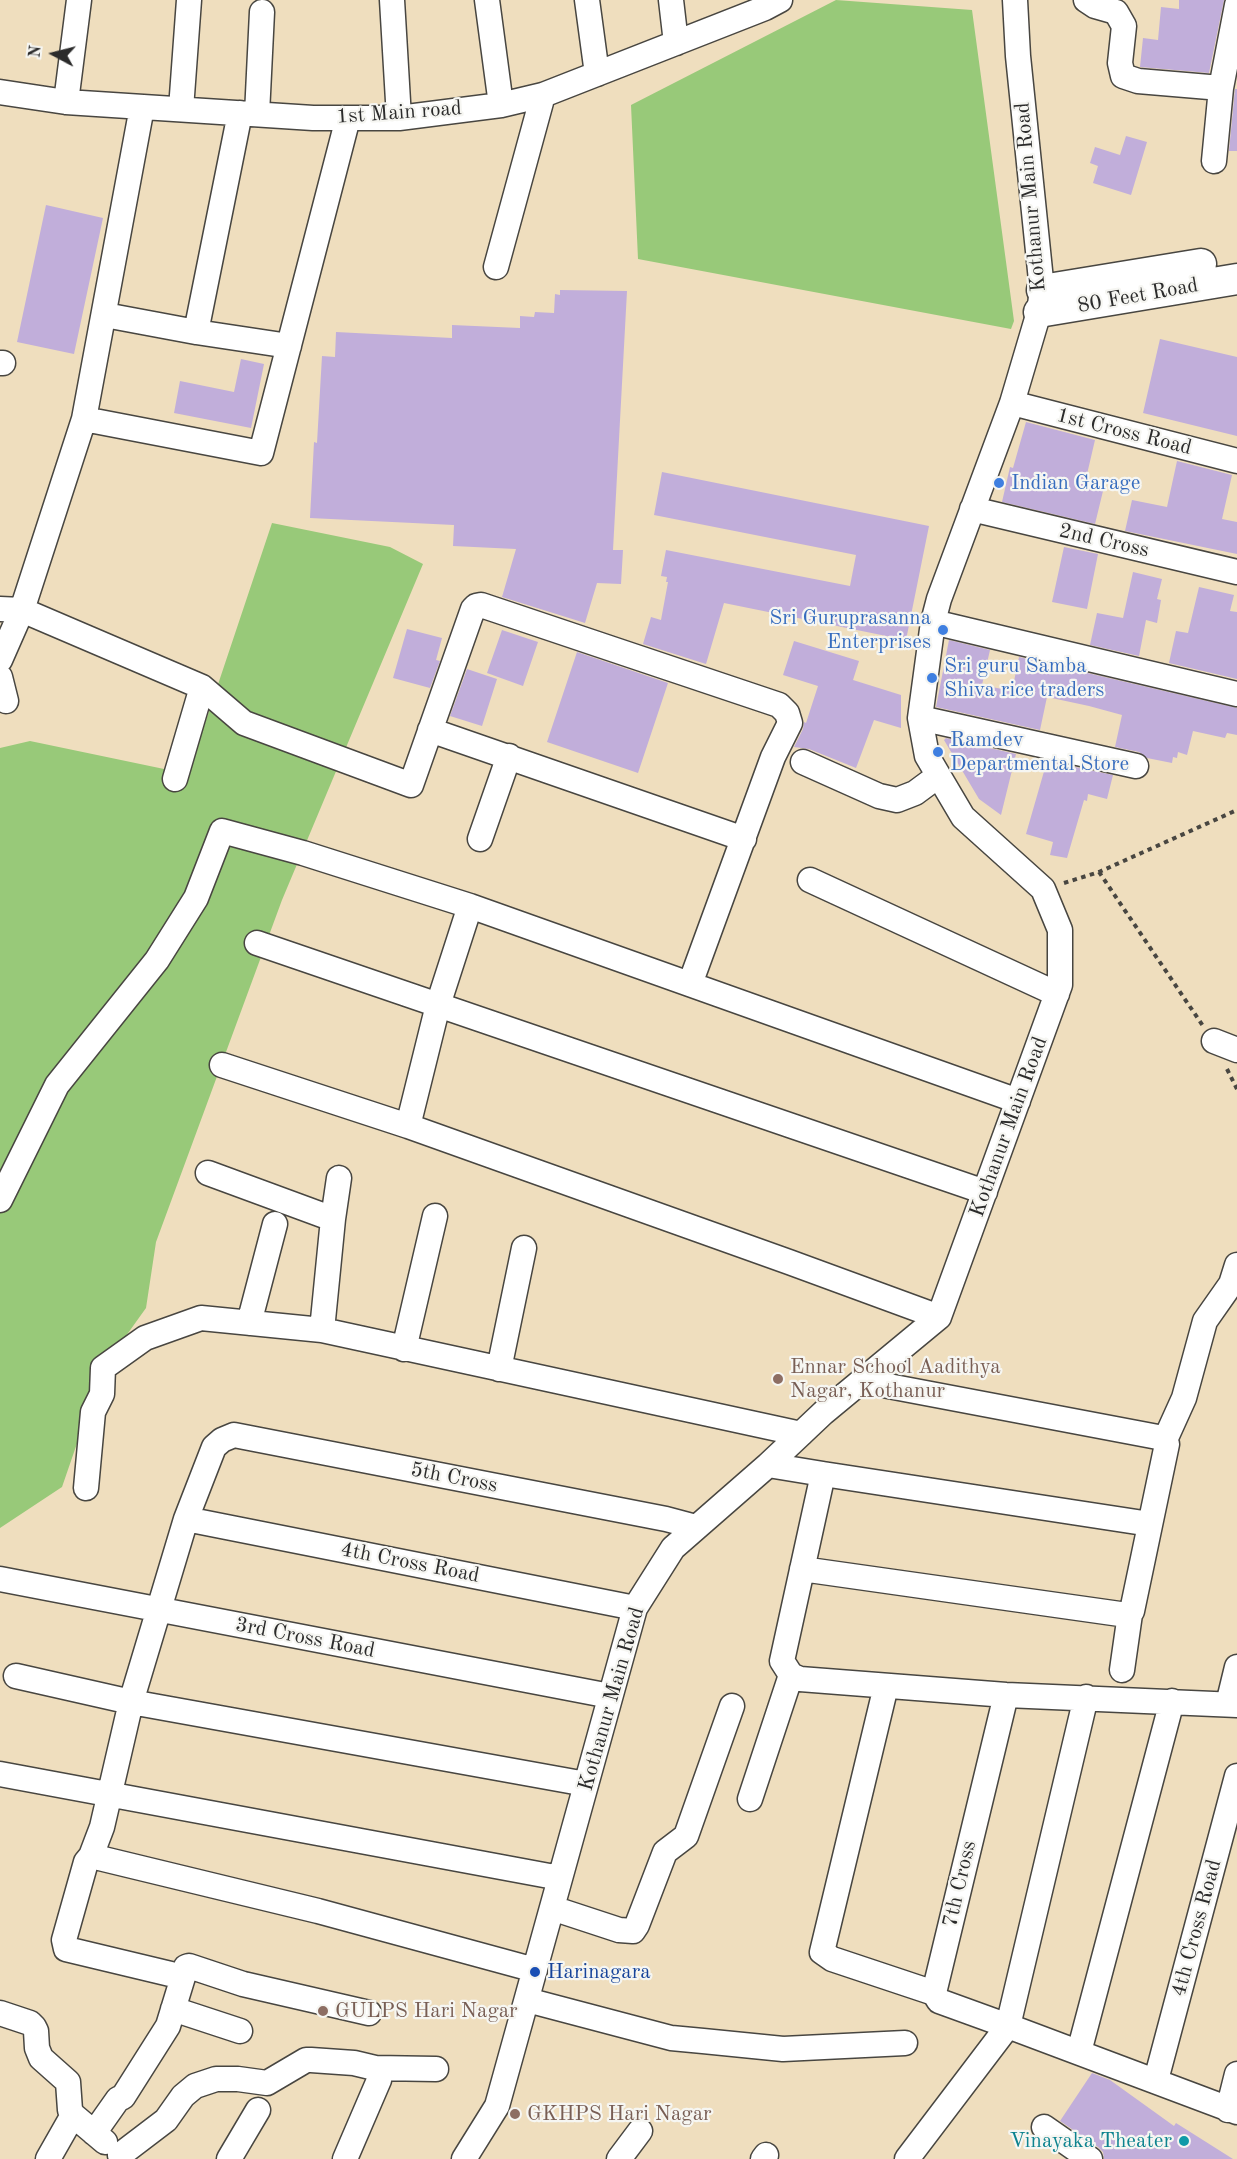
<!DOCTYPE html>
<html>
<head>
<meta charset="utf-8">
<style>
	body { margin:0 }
	#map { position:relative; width:1237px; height:2159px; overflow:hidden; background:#efdebe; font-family:"Old Standard TT",serif }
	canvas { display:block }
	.north { position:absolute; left:24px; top:24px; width:60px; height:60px; -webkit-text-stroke:4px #f6f6f2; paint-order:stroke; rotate:277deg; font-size:16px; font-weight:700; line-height:24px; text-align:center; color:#2b2b2b }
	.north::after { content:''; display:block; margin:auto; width:21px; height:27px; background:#2b2b2b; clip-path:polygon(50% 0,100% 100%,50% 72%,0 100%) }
</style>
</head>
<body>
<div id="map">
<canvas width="1237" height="2159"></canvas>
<div class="north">N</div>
</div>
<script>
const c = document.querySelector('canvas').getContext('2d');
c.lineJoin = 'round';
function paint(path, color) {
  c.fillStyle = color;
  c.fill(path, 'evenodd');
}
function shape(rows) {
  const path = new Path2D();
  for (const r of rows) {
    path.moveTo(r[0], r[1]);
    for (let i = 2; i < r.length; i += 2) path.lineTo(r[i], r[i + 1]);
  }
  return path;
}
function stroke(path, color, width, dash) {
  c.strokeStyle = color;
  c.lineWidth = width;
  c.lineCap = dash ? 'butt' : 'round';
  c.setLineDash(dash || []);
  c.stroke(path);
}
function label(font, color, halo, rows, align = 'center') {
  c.font = font + ' "Old Standard TT",serif';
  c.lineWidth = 4.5;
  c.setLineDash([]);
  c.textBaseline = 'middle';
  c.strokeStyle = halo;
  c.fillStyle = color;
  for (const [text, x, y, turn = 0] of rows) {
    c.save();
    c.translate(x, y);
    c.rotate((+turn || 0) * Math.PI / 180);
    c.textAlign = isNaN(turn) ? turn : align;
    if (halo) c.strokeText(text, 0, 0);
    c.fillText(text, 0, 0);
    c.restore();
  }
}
const green = shape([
	[836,0,972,10,1014,321,1011,329,638,259,631,105],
	[272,523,390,547,423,564,282,900,156,1242,146,1308,103,1368,62,1487,0,1528,0,748,30,741,188,774]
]);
const building = shape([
	[1179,0,1224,0,1209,73,1140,67,1143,38,1158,40,1161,7,1179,9],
	[1235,89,1237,89,1237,151,1229,151],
	[1126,136,1147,142,1131,195,1093,183,1098,166,1090,163,1095,147,1120,155],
	[46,205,103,218,74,354,17,342],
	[560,290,627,291,613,550,623,550,621,584,597,583,585,623,502,597,516,549,453,546,454,525,310,518,314,442,317,443,322,356,335,357,336,332,452,338,452,325,520,328,520,316,534,317,535,312,554,313,555,294,560,295],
	[1160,339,1237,357,1237,436,1143,413],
	[241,359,264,364,251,428,174,413,180,381,234,392],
	[1026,422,1095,440,1084,487,1103,491,1095,524,1002,502,1010,467,1013,468],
	[1177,461,1232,475,1222,519,1237,522,1237,554,1125,531,1132,500,1167,507],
	[662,472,929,526,906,640,724,603,706,664,643,644,651,617,661,620,668,582,666,582,667,577,661,576,666,550,850,586,856,555,654,515],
	[1064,547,1098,554,1087,609,1052,602],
	[1133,572,1162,579,1157,599,1161,600,1157,623,1146,620,1139,656,1090,645,1097,613,1123,618],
	[1199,587,1234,595,1230,611,1237,612,1237,679,1169,663,1176,631,1188,633],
	[407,629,442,638,436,660,440,661,430,688,393,678],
	[502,630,538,642,523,686,487,673],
	[949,640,990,650,982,685,1012,691,1019,657,1237,708,1237,735,1227,733,1225,738,1193,731,1187,755,1178,752,1177,758,1173,757,1172,763,1147,758,1139,752,1115,747,1122,715,1089,706,1047,697,1040,730,936,707],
	[794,641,859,661,853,680,901,695,901,728,874,720,856,768,809,749,794,747,803,729,804,722,806,723,818,686,783,675],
	[577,652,668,683,638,773,547,742],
	[467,669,497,679,482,726,450,716],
	[946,738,1016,754,1001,815,979,799,944,740],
	[1047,761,1113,775,1107,799,1088,794,1087,801,1084,800,1067,858,1050,855,1053,842,1026,834],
	[1092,2073,1110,2080,1174,2126,1176,2123,1233,2159,1104,2159,1103,2152,1098,2147,1060,2121]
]);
const path = shape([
	[1099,872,1203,1026],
	[1064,883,1099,872,1237,810],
	[1227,1069,1237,1089]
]);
const minor = shape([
	[392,0,399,118],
	[487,0,501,105],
	[587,0,597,74],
	[671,0,676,43],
	[1086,0,1095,6,1116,12,1124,26,1120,63,1123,76,1138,81,1221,88],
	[0,92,66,102,313,118,399,118,501,105,543,95,765,8,780,0],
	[66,102,79,0],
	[181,109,189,0],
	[257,114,262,12],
	[1214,161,1221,88,1237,5],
	[496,267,543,95],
	[105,315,196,332,289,346],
	[196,332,240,113],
	[0,363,3,363],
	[1012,403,1237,461],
	[84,419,261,453,348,118],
	[972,509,1237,572],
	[0,609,22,610,202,687,244,723,411,785,473,609,476,606,481,605,779,705,787,713,790,723,773,757,690,984],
	[933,622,1237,694],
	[0,660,22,610,84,419,142,107],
	[0,677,6,701],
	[920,718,1136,766],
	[430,730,744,839],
	[803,762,879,796,897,800,915,793,938,776],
	[175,779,202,687],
	[480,839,509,756],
	[810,880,1057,994],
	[257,943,985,1192],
	[1214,1041,1237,1050],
	[222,1065,408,1126,789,1262,939,1317],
	[408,1126,438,1005,470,906],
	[208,1173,333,1219,339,1178],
	[0,1200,57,1085,157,960,196,898,222,831,303,853,470,906,1018,1101],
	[249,1323,275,1224],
	[322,1330,333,1219],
	[404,1349,435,1216],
	[499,1369,524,1248],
	[862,1381,1163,1438,1165,1440],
	[768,1465,823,1474,782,1661,791,1675,800,1679,1006,1695,1237,1705],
	[823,1474,1150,1524],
	[86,1488,93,1412,102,1394,103,1368,145,1338,201,1318,322,1330,801,1434],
	[186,1519,635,1608],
	[802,1569,1127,1615,1130,1614],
	[0,1579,610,1696],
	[1122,1670,1130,1614,1132,1611,1167,1444,1165,1440,1184,1398,1205,1321,1231,1284,1237,1265],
	[16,1676,131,1702,586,1784],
	[886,1686,822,1952,832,1959,934,1993],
	[1006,1695,934,1993,939,2001,1008,2026,1086,1697],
	[1228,1704,1237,1667],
	[0,1774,560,1878],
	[750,1799,791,1675],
	[91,1856,86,1862,64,1940,66,1949,183,1977],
	[552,1908,619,1930,633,1931,637,1925,665,1852,686,1836,732,1706],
	[535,1970,318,1911,91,1856,102,1827,131,1702,186,1519,214,1447,222,1440,234,1435,666,1519,696,1527],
	[527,2000,671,2038,703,2041,783,2049,905,2043],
	[173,2009,240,2031],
	[0,2013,30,2023,34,2027,36,2031,37,2048,41,2058,68,2082,70,2110,73,2115,105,2142],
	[1079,2052,1172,1701],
	[375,2068,436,2069],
	[1156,2080,1237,1776],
	[1228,2110,1237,2074],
	[1044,2127,1090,2159],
	[94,2133,118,2099,123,2097,168,2026,183,1977,186,1967,189,1966,243,1984,369,2013],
	[120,2155,166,2120,183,2096,195,2086,216,2079,238,2079,267,2083,306,2060,311,2060,354,2063,375,2068,380,2075,379,2080,345,2159],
	[48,2159,73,2115],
	[229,2159,258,2110],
	[464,2159,497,2106,635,1608,673,1548,768,1465,823,1413,939,1317,1060,985,1060,930,1043,889,963,817,927,756,920,718,933,622,939,599,1012,403,1039,312,1042,290,1018,56,1015,0],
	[619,2159,640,2131],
	[763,2159,766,2155],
	[907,2159,1008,2026,1237,2112]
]);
const major = shape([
	[1042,290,1201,264],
	[1039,312,1237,279]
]);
const markers = [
	[999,483,6,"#3f7fe0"],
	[943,630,6,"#3f7fe0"],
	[932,678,6,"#3f7fe0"],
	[938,752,6,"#3f7fe0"],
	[778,1379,6,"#8d6e63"],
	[535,1972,6,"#1a4fb4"],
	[323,2011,6,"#8d6e63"],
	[515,2114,6,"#8d6e63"],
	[1184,2141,6,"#0f9aa8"]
];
const streetNames = [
	["1st Main road",399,113,-4],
	["Kothanur Main Road",1031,197,-95],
	["80 Feet Road",1138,296,-10],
	["1st Cross Road",1124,432,14],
	["2nd Cross",1104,541,13],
	["Kothanur Main Road",1009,1127,-70],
	["5th Cross",454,1478,11],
	["4th Cross Road",410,1563,11],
	["3rd Cross Road",305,1638,11],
	["Kothanur Main Road",612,1699,-74],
	["7th Cross",960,1884,-77],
	["4th Cross Road",1197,1928,-75]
];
const shopNames = [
	["Indian Garage",1011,483],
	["Sri Guruprasanna",931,618,"right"],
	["Enterprises",931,642,"right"],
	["Sri guru Samba",944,666],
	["Shiva rice traders",944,690],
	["Ramdev",950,740],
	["Departmental Store",950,764]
];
const educationNames = [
	["Ennar School Aadithya",790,1367],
	["Nagar, Kothanur",790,1391],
	["GULPS Hari Nagar",335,2011],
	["GKHPS Hari Nagar",527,2114]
];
const transitNames = [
	["Harinagara",547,1972]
];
const cultureNames = [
	["Vinayaka Theater",1172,2141]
];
paint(green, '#98c979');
paint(building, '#c1aeda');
stroke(minor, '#484641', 27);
stroke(major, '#484641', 33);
stroke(path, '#484641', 4, [4.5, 4.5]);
stroke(minor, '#fff', 24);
stroke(major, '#fff', 30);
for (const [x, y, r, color] of markers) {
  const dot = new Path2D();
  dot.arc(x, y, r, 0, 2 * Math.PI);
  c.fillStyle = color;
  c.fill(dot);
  stroke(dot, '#f6f6f2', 2);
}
label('21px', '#2b2b2b', '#f6f6f2', streetNames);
label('21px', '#366cbe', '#f6f6f2', shopNames, 'left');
label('21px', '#785e54', '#f6f6f2', educationNames, 'left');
label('21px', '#164399', '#f6f6f2', transitNames, 'left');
label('21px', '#0d838f', '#f6f6f2', cultureNames, 'right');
</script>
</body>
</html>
